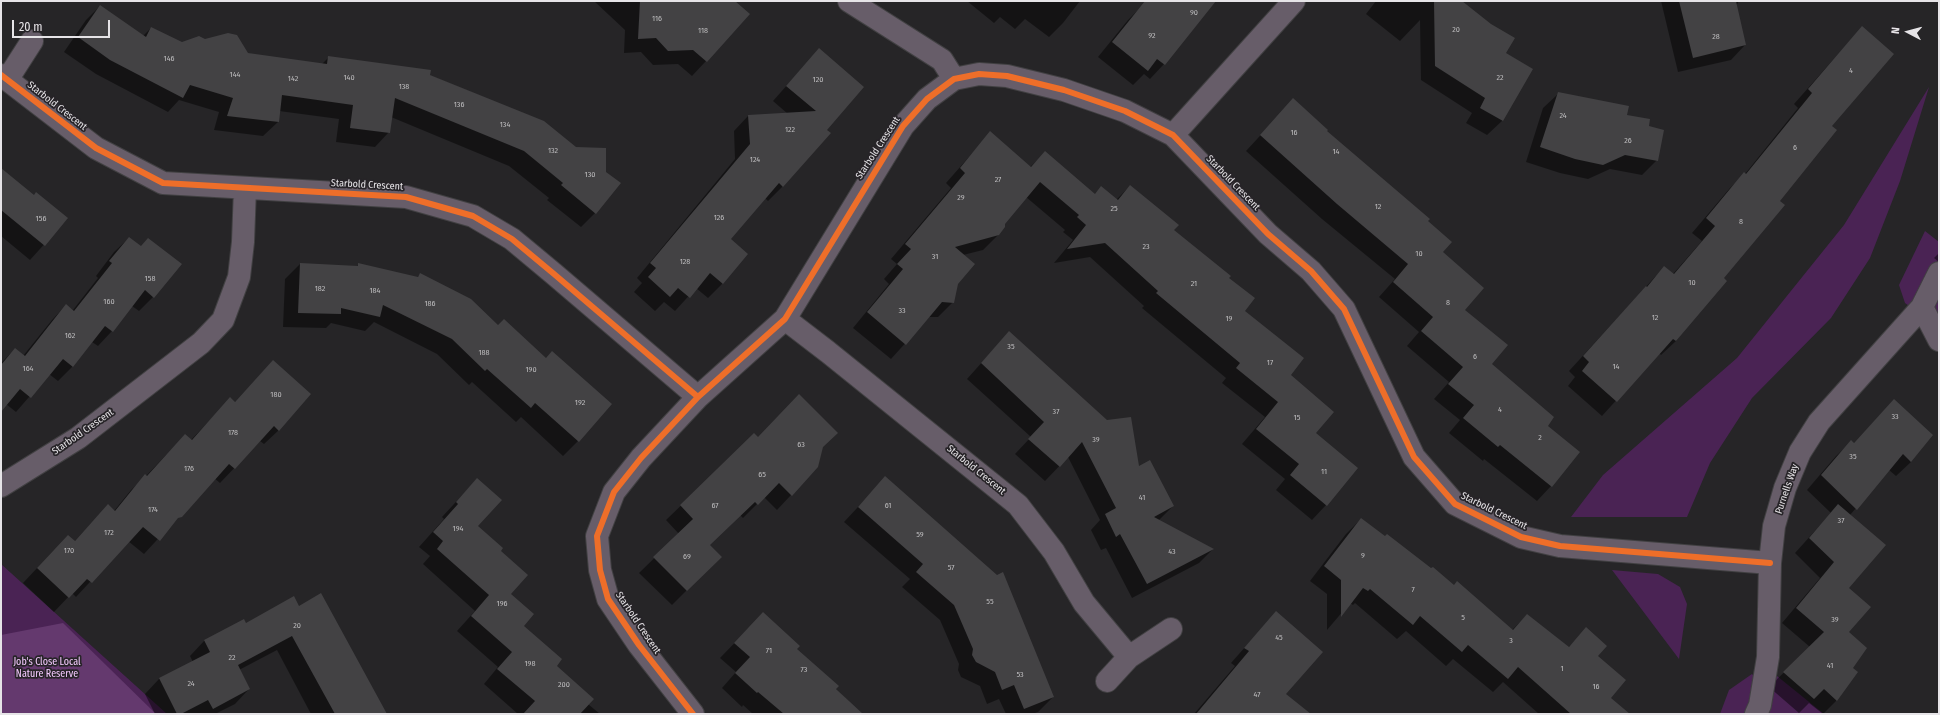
<!DOCTYPE html>
<html>
<head>
<meta charset="utf-8">
<style>
	body { margin:0 }
	#map { position:relative; width:1940px; height:715px; overflow:hidden; background:#262527; font-family:"Fira Sans Condensed",sans-serif }
	canvas { display:block }
	.frame { position:absolute; inset:0; border:2px solid #e6e4e7; pointer-events:none }
	.north { position:absolute; left:1888px; top:12px; width:40px; height:40px; -webkit-text-stroke:3px #272428; paint-order:stroke; rotate:276deg; font-size:11px; font-weight:700; line-height:16px; text-align:center; color:#e6e4e7 }
	.north::after { content:''; display:block; margin:auto; width:14px; height:18px; background:#e6e4e7; clip-path:polygon(50% 0,100% 100%,50% 72%,0 100%) }
	.scale { position:absolute; left:12px; top:20px; width:98px; height:18px; box-sizing:border-box; border:2px solid #e6e4e7; border-top:0; padding-left:5px; font-size:12px; line-height:14px; white-space:nowrap; color:#e6e4e7; -webkit-text-stroke:3px #272428; paint-order:stroke }
</style>
</head>
<body>
<div id="map">
<canvas width="1940" height="715"></canvas>
<div class="frame"></div>
<div class="north">N</div>
<div class="scale">20 m</div>
</div>
<script>
const c = document.querySelector('canvas').getContext('2d');
c.lineJoin = 'round';
function paint(path, color) {
  c.fillStyle = color;
  c.fill(path, 'evenodd');
}
function shape(rows) {
  const path = new Path2D();
  for (const r of rows) {
    path.moveTo(r[0], r[1]);
    for (let i = 2; i < r.length; i += 2) path.lineTo(r[i], r[i + 1]);
  }
  return path;
}
function stroke(path, color, width, dash) {
  c.strokeStyle = color;
  c.lineWidth = width;
  c.lineCap = dash ? 'butt' : 'round';
  c.setLineDash(dash || []);
  c.stroke(path);
}
function label(font, color, halo, rows, align = 'center') {
  c.font = font + ' "Fira Sans Condensed",sans-serif';
  c.lineWidth = 3.5;
  c.setLineDash([]);
  c.textBaseline = 'middle';
  c.strokeStyle = halo;
  c.fillStyle = color;
  for (const [text, x, y, turn = 0] of rows) {
    c.save();
    c.translate(x, y);
    c.rotate((+turn || 0) * Math.PI / 180);
    c.textAlign = isNaN(turn) ? turn : align;
    if (halo) c.strokeText(text, 0, 0);
    c.fillText(text, 0, 0);
    c.restore();
  }
}
const green = shape([
	[1929,87,1900,181,1870,258,1831,318,1752,398,1710,463,1687,517,1571,517,1603,475,1737,358,1844,225],
	[1925,231,1939,242,1939,328,1905,303,1899,285],
	[1,564,167,714,1,714],
	[1612,570,1658,574,1680,587,1687,604,1679,659],
	[1752,674,1760,682,1777,676,1824,714,1720,714,1729,690]
]);
const forest = shape([
	[63,623,156,714,1,714,1,635]
]);
const shadow = shape([
	[594,1,695,1,706,61,692,76,678,64,653,65,641,52,624,53,625,30],
	[967,1,1080,1,1063,23,1049,37,1025,19,1015,29,1000,17,994,23],
	[1154,1,1215,1,1164,64,1150,79,1144,74,1133,85,1098,57,1128,20,1142,6],
	[1376,1,1461,1,1505,53,1532,69,1502,121,1487,135,1466,123,1472,113,1421,80,1420,20,1400,41,1366,14],
	[1661,1,1739,1,1736,6,1745,45,1731,60,1678,72],
	[100,6,143,36,151,28,182,43,321,65,328,58,429,75,544,122,595,213,581,227,547,200,549,198,509,166,391,117,389,132,375,147,336,142,339,119,279,111,278,122,263,136,214,130,219,112,179,100,168,112,96,74,64,52,86,20],
	[1862,27,1831,126,1778,201,1676,341,1661,355,1659,353,1602,416,1568,386,1575,377,1569,371,1664,267,1673,274,1702,241,1692,233,1730,188,1745,174,1798,108,1794,104],
	[819,49,826,130,783,186,768,201,765,198,729,239,747,254,722,284,708,298,696,288,675,311,664,302,655,311,634,292,642,283,637,278,735,159,734,131,748,116,788,114,773,101],
	[1558,94,1626,116,1648,127,1657,160,1642,175,1610,169,1588,179,1560,173,1526,162,1543,108],
	[1293,100,1326,131,1427,221,1441,252,1463,310,1491,364,1546,426,1551,486,1537,501,1484,459,1483,461,1449,433,1460,420,1434,399,1449,382,1407,346,1419,332,1379,297,1395,279,1322,219,1246,151],
	[990,133,1030,167,1045,153,1094,195,1116,200,1130,186,1173,230,1228,278,1244,311,1289,375,1315,434,1357,468,1326,505,1312,520,1276,490,1285,479,1242,444,1265,417,1222,383,1226,378,1142,308,1144,306,1090,257,1054,263,1073,240,1063,232,1065,230,1026,197,1004,224,998,235,983,250,963,255,953,302,938,317,929,317,891,359,853,328,889,284,884,279,897,264,891,259,951,188,946,183],
	[1,170,34,196,67,219,30,260,1,236],
	[129,238,153,297,139,311,132,306,112,331,98,346,92,342,72,367,58,381,49,374,16,412,6,404,1,411,1,363,15,349,23,356,52,320,66,305,73,310,98,278,96,276,114,252],
	[1939,253,1939,262,1934,258],
	[300,264,357,267,359,264,417,278,420,274,545,359,578,441,563,456,521,417,516,422,472,382,469,385,437,354,374,322,365,331,331,323,326,328,283,327,285,279],
	[1009,332,1138,467,1173,506,1158,521,1213,549,1199,563,1132,598,1106,548,1101,550,1091,530,1100,520,1068,457,1045,481,1015,454,1031,437,967,379],
	[273,361,279,430,264,444,260,441,220,483,214,478,144,554,128,541,76,597,72,593,54,612,23,583,54,550,74,542,94,520,114,511,131,490,146,476,185,435,191,440,230,399,234,403],
	[1880,415,1911,462,1896,476,1889,470,1850,515,1847,632,1852,668,1857,672,1836,701,1823,714,1809,703,1799,713,1769,687,1810,647,1782,623,1820,578,1795,553,1831,513,1807,490,1836,456,1851,442,1853,444],
	[754,435,757,438,822,447,791,495,777,510,764,497,743,518,740,515,709,545,720,557,672,605,639,573,679,534,666,520],
	[885,478,997,576,1053,697,1038,712,1032,714,1006,714,999,699,987,704,980,686,961,677,958,670,959,664,940,620,902,587,910,579,844,522],
	[477,479,477,526,499,551,510,594,523,626,588,704,600,714,518,714,484,684,498,667,457,631,475,611,423,564,430,556,419,547,444,519,442,517],
	[1361,519,1454,586,1512,630,1527,615,1568,648,1586,629,1597,656,1609,698,1624,714,1539,714,1503,682,1493,692,1453,659,1446,666,1406,631,1397,639,1355,603,1353,605,1350,603,1327,630,1327,594,1310,581,1346,534],
	[299,607,386,714,311,714,277,650,239,670,249,689,235,704,215,714,155,714,145,694,159,679,193,662,190,656,204,641,244,620,246,624],
	[1276,612,1285,694,1280,714,1194,714,1235,666,1231,663],
	[749,628,796,649,861,714,753,714,743,705,742,707,722,688,736,672,720,658]
]);
const building = shape([
	[640,1,735,1,750,14,707,62,693,50,668,51,656,38,638,39],
	[1145,1,1216,1,1165,65,1157,59,1148,71,1112,42],
	[1434,1,1462,1,1491,24,1515,38,1506,53,1533,69,1503,121,1480,108,1485,98,1435,66],
	[1679,1,1736,1,1746,45,1693,58],
	[100,5,146,37,151,27,182,42,199,36,205,39,228,33,237,35,248,53,327,64,328,56,431,70,430,75,544,121,576,147,606,148,606,172,621,183,596,214,561,185,563,183,524,151,395,98,390,133,350,128,353,105,282,95,279,122,227,116,233,98,190,85,183,98,110,60,78,37],
	[1862,26,1894,54,1832,126,1837,130,1780,201,1785,205,1724,278,1727,281,1676,341,1673,339,1617,402,1582,371,1589,362,1583,356,1646,286,1647,287,1664,266,1674,274,1715,226,1706,218,1744,172,1746,174,1812,93,1808,89],
	[819,48,864,87,827,130,831,133,783,187,779,183,731,239,748,254,723,284,710,273,690,298,678,288,670,297,648,277,656,268,650,263,750,144,748,115,816,111,786,86],
	[1558,92,1629,106,1627,115,1650,119,1649,126,1664,130,1658,161,1625,155,1603,165,1575,159,1540,147],
	[1293,98,1328,130,1327,131,1430,219,1428,221,1452,242,1443,252,1484,288,1465,310,1508,345,1492,364,1554,417,1548,426,1580,452,1552,487,1500,445,1498,447,1463,418,1474,405,1448,384,1463,367,1421,331,1433,317,1393,282,1408,264,1337,204,1260,135],
	[990,131,1031,167,1045,151,1095,194,1101,186,1118,200,1130,185,1179,225,1174,230,1231,276,1229,278,1255,298,1245,311,1304,358,1291,375,1334,412,1316,433,1358,468,1327,506,1290,475,1299,464,1256,429,1278,402,1236,368,1240,363,1156,293,1158,291,1105,243,1067,249,1086,225,1077,217,1079,215,1040,182,1005,224,1005,227,999,235,955,247,975,264,958,284,954,303,942,302,906,345,867,312,903,269,897,264,911,249,905,244,965,173,960,168],
	[1,168,34,195,36,192,68,218,45,246,1,210],
	[129,237,141,246,148,238,182,264,154,298,145,290,113,332,105,326,73,367,63,359,31,398,20,389,1,412,1,365,15,348,25,356,66,304,74,311,112,263,109,261],
	[300,263,358,266,358,263,418,277,420,273,471,299,498,325,504,319,546,358,552,351,612,404,579,442,535,403,531,408,487,369,485,371,452,339,383,305,380,317,341,308,341,314,298,313],
	[1009,331,1107,420,1131,417,1139,466,1150,460,1174,506,1154,517,1214,549,1147,584,1120,534,1116,537,1105,514,1116,508,1082,442,1060,467,1028,439,1044,422,981,363],
	[273,360,311,394,279,431,274,426,235,469,229,464,182,517,178,518,160,541,143,527,92,583,87,579,69,598,37,568,68,535,75,541,108,504,115,511,145,474,147,476,185,434,192,440,230,397,235,402],
	[799,394,838,433,823,447,818,467,792,496,779,483,758,505,755,502,710,545,722,557,687,591,653,557,693,519,680,505,754,433,758,437],
	[1894,399,1933,435,1911,462,1903,454,1857,510,1821,475,1851,440,1854,443],
	[885,476,997,575,1003,572,1054,697,1024,709,1014,685,1002,690,995,672,976,662,972,655,973,649,954,605,916,572,923,564,858,507],
	[477,478,502,500,478,526,503,548,501,551,528,575,511,594,534,614,524,626,562,659,557,666,594,699,580,714,523,714,535,701,497,669,512,652,471,616,489,595,437,549,443,541,433,532,458,504,456,502],
	[1838,504,1886,545,1849,588,1871,607,1849,632,1867,648,1853,668,1858,672,1837,701,1824,689,1814,699,1783,672,1824,632,1796,608,1834,562,1809,538],
	[1361,518,1385,536,1387,534,1431,568,1433,567,1454,585,1457,581,1513,630,1527,614,1569,647,1586,627,1607,646,1598,656,1626,680,1611,698,1630,714,1571,714,1518,667,1508,679,1468,645,1462,652,1420,616,1413,625,1370,589,1368,591,1363,588,1341,617,1341,580,1324,566],
	[321,593,387,714,335,714,292,636,238,665,250,689,213,709,208,700,181,714,177,714,159,678,210,652,204,640,244,619,246,623,294,596,299,606],
	[1276,611,1323,652,1286,694,1311,714,1196,714,1249,651,1244,648],
	[763,612,800,646,797,649,839,686,836,689,863,714,784,714,758,692,757,693,735,673,750,657,734,643]
]);
const minor = shape([
	[849,1,942,60,954,79],
	[1,75,96,148,163,183,406,197,473,216,512,239,554,274,698,397],
	[7,80,32,41],
	[1173,135,1294,1],
	[1922,307,1939,340],
	[785,319,828,352,1018,505,1054,552,1084,603,1129,657],
	[1,486,78,438,201,343,223,320,239,277,243,242,245,188],
	[1107,681,1129,657,1171,629],
	[693,714,639,645,608,599,600,570,597,536,614,492,641,458,698,397,785,319,903,126,927,99,954,79,979,74,1007,76,1064,90,1125,111,1173,135,1268,234,1311,271,1344,309,1414,457,1455,504,1521,537,1560,546,1770,563],
	[1756,714,1760,705,1768,657,1770,563,1774,526,1785,488,1800,452,1819,422,1922,307,1939,273]
]);
const cycleway = shape([
	[1,75,96,148,163,183,406,197,473,216,512,239,554,274,698,397],
	[693,714,639,645,608,599,600,570,597,536,614,492,641,458,698,397,785,319,903,126,927,99,954,79,979,74,1007,76,1064,90,1125,111,1173,135,1268,234,1311,271,1344,309,1414,457,1455,504,1521,537,1560,546,1770,563]
]);
const numberNames = [
	["90",1194,13],
	["116",657,19],
	["20",1456,30],
	["118",703,31],
	["92",1152,36],
	["28",1716,37],
	["146",169,59],
	["4",1851,71],
	["144",235,75],
	["140",349,78],
	["22",1500,78],
	["142",293,79],
	["120",818,80],
	["138",404,87],
	["136",459,105],
	["24",1563,116],
	["134",505,125],
	["122",790,130],
	["16",1294,133],
	["26",1628,141],
	["6",1795,148],
	["132",553,151],
	["14",1336,152],
	["124",755,160],
	["130",590,175],
	["27",998,180],
	["29",961,198],
	["12",1378,207],
	["25",1114,209],
	["126",719,218],
	["156",41,219],
	["8",1741,222],
	["23",1146,247],
	["10",1419,254],
	["31",935,257],
	["128",685,262],
	["158",150,279],
	["10",1692,283],
	["21",1194,284],
	["182",320,289],
	["184",375,291],
	["160",109,302],
	["8",1448,303],
	["186",430,304],
	["33",902,311],
	["12",1655,318],
	["19",1229,319],
	["162",70,336],
	["35",1011,347],
	["188",484,353],
	["6",1475,357],
	["17",1270,363],
	["14",1616,367],
	["164",28,369],
	["190",531,370],
	["180",276,395],
	["192",580,403],
	["4",1500,410],
	["37",1056,412],
	["33",1895,417],
	["15",1297,418],
	["178",233,433],
	["2",1540,438],
	["39",1096,440],
	["63",801,445],
	["35",1853,457],
	["176",189,469],
	["11",1324,472],
	["65",762,475],
	["41",1142,498],
	["67",715,506],
	["61",888,506],
	["174",153,510],
	["37",1841,521],
	["194",458,529],
	["172",109,533],
	["59",920,535],
	["170",69,551],
	["43",1172,552],
	["9",1363,556],
	["69",687,557],
	["57",951,568],
	["7",1413,590],
	["55",990,602],
	["196",502,604],
	["5",1463,618],
	["39",1835,620],
	["20",297,626],
	["45",1279,638],
	["3",1511,641],
	["71",769,651],
	["22",232,658],
	["198",530,664],
	["41",1830,666],
	["1",1562,669],
	["73",804,670],
	["53",1020,675],
	["24",191,684],
	["200",564,685],
	["16",1596,687],
	["47",1257,695]
];
const streetNames = [
	["Starbold Crescent",57,106,38],
	["Starbold Crescent",878,148,-57],
	["Starbold Crescent",1233,183,46],
	["Starbold Crescent",367,185,3],
	["Starbold Crescent",83,432,-35],
	["Starbold Crescent",976,470,39],
	["Purnells Way",1787,489,-71],
	["Starbold Crescent",1494,511,26],
	["Starbold Crescent",638,623,56]
];
const parkNames = [
	["Job's Close Local",47,662],
	["Nature Reserve",47,674]
];
paint(green, '#4a2354');
paint(forest, '#64396e');
paint(shadow, '#0007');
paint(building, '#434244');
stroke(minor, '#414042', 24);
stroke(minor, '#675d69', 22);
stroke(cycleway, '#ee6e29', 6);
label('8px', '#bdbcbe', null, numberNames);
label('10px', '#e6e4e7', '#272428', streetNames);
label('10px', '#f5caff', '#272428', parkNames);
</script>
</body>
</html>
